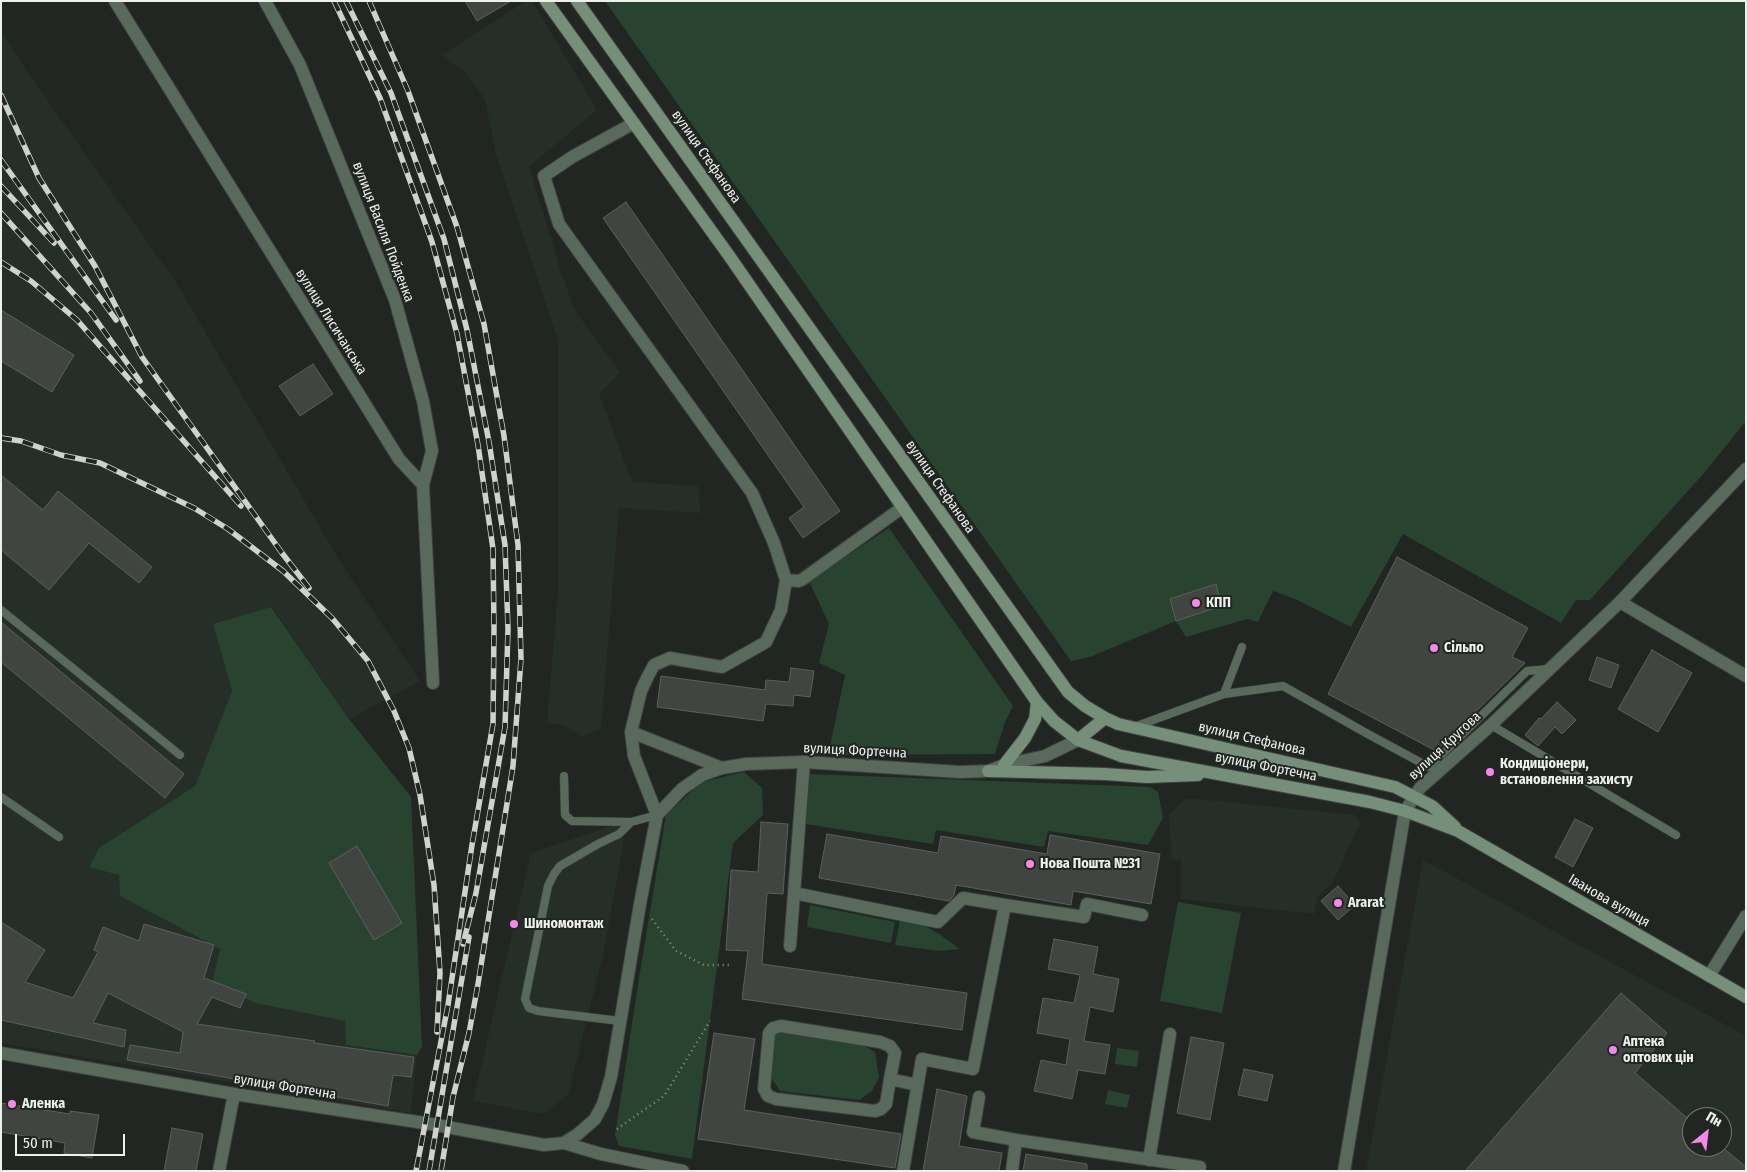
<!DOCTYPE html>
<html>
<head>
<meta charset="utf-8">
<style>
	body { margin:0 }
	#map { position:relative; width:1747px; height:1172px; overflow:hidden; background:#222623; font-family:"Fira Sans Condensed",sans-serif }
	canvas { display:block }
	.frame { position:absolute; inset:0; border:2px solid #edf0ed; pointer-events:none }
	.north { position:absolute; left:1682px; top:1107px; width:50px; height:50px; box-sizing:border-box; background:#222623; border:1px solid #737774; border-radius:50%; rotate:29deg; font-size:14px; font-weight:700; line-height:20px; text-align:center; color:#edf0ed }
	.north::after { content:''; display:block; margin:auto; width:18px; height:22px; background:#f788eb; clip-path:polygon(50% 0,100% 100%,50% 72%,0 100%) }
	.scale { position:absolute; left:15px; top:1134px; width:110px; height:22px; box-sizing:border-box; border:2px solid #edf0ed; border-top:0; padding-left:6px; font-size:15px; line-height:18px; white-space:nowrap; color:#edf0ed; -webkit-text-stroke:4px #222623; paint-order:stroke }
</style>
</head>
<body>
<div id="map">
<canvas width="1747" height="1172"></canvas>
<div class="frame"></div>
<div class="north">Пн</div>
<div class="scale">50 m</div>
</div>
<script>
const c = document.querySelector('canvas').getContext('2d');
c.lineJoin = 'round';
function paint(path, color) {
  c.fillStyle = color;
  c.fill(path, 'evenodd');
}
function shape(rows) {
  const path = new Path2D();
  for (const r of rows) {
    path.moveTo(r[0], r[1]);
    for (let i = 2; i < r.length; i += 2) path.lineTo(r[i], r[i + 1]);
  }
  return path;
}
function stroke(path, color, width, dash) {
  c.strokeStyle = color;
  c.lineWidth = width;
  c.lineCap = dash ? 'butt' : 'round';
  c.setLineDash(dash || []);
  c.stroke(path);
}
function label(font, color, halo, rows, align = 'center') {
  c.font = font + ' "Fira Sans Condensed",sans-serif';
  c.lineWidth = 4;
  c.setLineDash([]);
  c.textBaseline = 'middle';
  c.strokeStyle = halo;
  c.fillStyle = color;
  for (const [text, x, y, turn = 0] of rows) {
    c.save();
    c.translate(x, y);
    c.rotate((+turn || 0) * Math.PI / 180);
    c.textAlign = isNaN(turn) ? turn : align;
    if (halo) c.strokeText(text, 0, 0);
    c.fillText(text, 0, 0);
    c.restore();
  }
}
const built = shape([
	[526,1,532,1,597,110,529,166,559,266,574,309,620,373,599,394,632,482,698,486,701,513,619,508,601,729,581,737,564,725,547,723,558,592,558,340,496,154,485,100,466,72,453,64,442,55],
	[1,31,35,83,175,281,341,563,420,681,349,719,272,607,213,625,232,691,195,786,100,848,120,875,120,896,220,949,212,983,255,1003,345,1021,346,1045,417,1055,411,1113,1,1043],
	[1187,798,1355,815,1360,823,1333,882,1318,896,1314,914,1181,899,1181,860,1171,859,1169,814],
	[618,824,624,840,604,950,568,1094,544,1114,473,1101,531,853],
	[1423,860,1746,1036,1746,1171,1366,1171],
	[1692,1117,1722,1117,1722,1147,1692,1147]
]);
const green = shape([
	[605,1,1746,1,1746,421,1704,473,1590,600,1576,600,1561,623,1403,534,1351,627,1295,599,1273,591,1258,622,1247,619,1186,637,1176,621,1090,657,1071,661],
	[889,528,1013,706,1005,722,995,754,828,755,845,675,819,663,829,624,809,581],
	[271,607,349,719,411,797,422,1047,417,1055,346,1045,345,1021,255,1003,212,983,220,949,120,896,119,875,89,867,99,848,195,786,232,691,213,624],
	[744,772,762,788,763,815,733,843,692,1159,619,1146,615,1135,639,978,666,815,702,782],
	[810,774,1150,787,1158,792,1163,818,1148,845,1048,831,1044,847,936,830,933,844,806,824],
	[1178,902,1241,913,1222,1013,1160,1001],
	[810,905,895,922,891,943,807,927],
	[901,915,907,916,939,934,960,949,939,951,895,945],
	[789,1029,853,1040,875,1052,879,1077,872,1091,859,1100,780,1091,772,1079,769,1062,772,1043,776,1034],
	[1117,1048,1139,1051,1137,1067,1115,1064],
	[1108,1090,1130,1095,1127,1108,1105,1104]
]);
const building = shape([
	[465,1,511,1,477,21,465,1],
	[626,202,840,511,803,538,789,518,804,507,603,218,626,202],
	[1,310,74,355,52,392,1,361,1,310],
	[313,364,333,394,300,416,279,386,313,364],
	[1,475,43,510,58,491,152,567,139,583,89,543,49,590,1,550,1,475],
	[1397,557,1528,628,1512,657,1525,663,1436,751,1328,694,1397,557],
	[1216,584,1221,606,1176,621,1170,599,1216,584],
	[1,622,184,774,165,798,1,662,1,622],
	[1652,650,1692,673,1658,732,1618,709,1652,650],
	[1597,657,1619,665,1611,688,1589,680,1597,657],
	[791,668,814,671,810,697,794,695,793,706,766,704,763,721,657,707,661,676,765,690,766,680,789,682,791,668],
	[1557,702,1576,720,1562,734,1555,727,1538,746,1525,735,1539,718,1541,719,1557,702],
	[1575,819,1593,828,1573,867,1555,857,1575,819],
	[761,822,788,824,783,894,767,893,762,964,967,993,962,1030,742,999,748,951,726,950,731,870,758,872,761,822],
	[827,834,938,853,941,836,1047,854,1050,835,1160,854,1151,904,1073,891,1071,905,956,885,954,895,949,901,819,878,827,834],
	[357,846,402,923,374,940,329,863,357,846],
	[1338,886,1355,905,1338,920,1321,901,1338,886],
	[1,922,45,950,25,982,73,998,98,952,94,950,103,927,139,941,144,924,214,945,204,978,246,994,240,1008,212,997,197,1024,315,1041,314,1043,414,1057,411,1077,393,1075,388,1106,127,1060,130,1045,180,1053,183,1032,108,993,93,1023,126,1030,124,1047,1,1020,1,922],
	[1054,939,1098,947,1093,974,1119,979,1113,1012,1090,1007,1084,1041,1110,1045,1105,1074,1078,1070,1072,1099,1034,1091,1041,1060,1066,1065,1070,1039,1037,1033,1043,998,1074,1003,1080,975,1048,969,1054,939],
	[1621,993,1667,1033,1635,1073,1692,1122,1692,1147,1722,1147,1746,1167,1746,1171,1465,1171,1621,993],
	[714,1033,755,1039,744,1110,901,1134,895,1168,698,1139,714,1033],
	[1191,1037,1224,1043,1210,1120,1177,1113,1191,1037],
	[1244,1069,1273,1075,1267,1101,1238,1095,1244,1069],
	[937,1089,967,1096,959,1146,1002,1153,999,1171,923,1171,937,1089],
	[1,1103,70,1114,70,1111,99,1115,92,1158,64,1153,65,1143,1,1132,1,1103],
	[172,1128,203,1134,196,1171,164,1171,172,1128],
	[1026,1154,1087,1164,1087,1171,1023,1171,1026,1154]
]);
const path = shape([
	[652,919,676,951,704,965,731,965],
	[617,1129,664,1096,710,1021]
]);
const service = shape([
	[1,610,180,755],
	[1224,694,1283,686,1366,733,1429,767,1527,671,1549,669],
	[1491,725,1676,835],
	[1134,727,1224,694,1242,647],
	[564,776,565,815,572,821,631,822],
	[1,797,59,837],
	[620,1021,538,1011,529,1008,525,999,548,886,554,874,560,866,598,844,619,834,631,822,657,815]
]);
const minor = shape([
	[115,1,399,459,423,485,433,683],
	[265,1,300,65,395,300,423,401,432,451,423,485],
	[634,123,572,157,544,176,559,224,752,493,774,543,786,580,781,610,766,642,722,667,670,658,654,665,648,676,641,691,631,732,634,756,657,815],
	[786,580,799,581,803,579,903,507],
	[1620,602,1746,676],
	[631,732,722,768],
	[794,893,938,922,963,898,1005,905],
	[790,946,804,762],
	[1709,976,1746,916],
	[890,1079,895,1053,890,1046,880,1042,781,1026,773,1028,769,1033,764,1089,768,1096,776,1099,875,1111,881,1109,886,1104,890,1079,917,1085],
	[979,1097,973,1132,1016,1140,1200,1167],
	[564,1143,601,1154,683,1171],
	[1149,1160,1170,1034],
	[903,1171,922,1059,973,1069,1005,905,1084,917,1087,904,1142,915],
	[1012,1171,1016,1140]
]);
const tertiary = shape([
	[1,1053,234,1094,431,1124,544,1145,564,1143,578,1134,595,1119,603,1104,611,1077,640,904,657,815,682,789,702,775,722,768,746,764,804,762,960,772,988,771,1004,765,1045,756,1078,740],
	[219,1171,234,1094],
	[1344,1171,1405,811,1420,788,1491,725,1620,602,1746,469]
]);
const secondary = shape([
	[546,1,730,257,1037,702,1054,721,1078,740,1121,756,1370,802,1405,811,1458,831,1746,997],
	[577,1,1068,692,1085,706,1105,718,1118,724,1395,787,1432,806,1455,827],
	[1078,740,1105,718],
	[1004,765,1025,738,1035,719,1037,702],
	[988,771,1105,774,1147,777,1198,775]
]);
const rail = shape([
	[334,1,380,98,432,242,457,334,478,445,493,549,494,629,493,724,472,845,448,1005,416,1171],
	[346,1,391,93,444,239,467,330,489,442,505,545,508,629,505,727,476,893,463,944],
	[369,1,408,91,457,227,484,324,504,436,518,545,521,659,513,766,478,984,469,1033,453,1097,441,1171],
	[1,95,39,178,95,266,142,357,282,553,309,588],
	[1,160,116,320],
	[1,186,54,243],
	[1,213,91,313,140,381],
	[1,262,31,281,77,320,241,506],
	[1,438,21,441,61,455,100,463,194,508,228,529,283,571,332,618,368,661,394,711,409,748,420,795,434,885,440,973,437,1032],
	[429,1171,469,937]
]);
const markers = [
	[1196,603,5,"#f788eb"],
	[1434,648,5,"#f788eb"],
	[1490,772,5,"#f788eb"],
	[1030,864,5,"#f788eb"],
	[1338,903,5,"#f788eb"],
	[514,924,5,"#f788eb"],
	[1613,1050,5,"#f788eb"],
	[12,1104,5,"#f788eb"]
];
const streetNames = [
	["вулиця Стефанова",706,157,55],
	["вулиця Василя Пойденка",383,232,69],
	["вулиця Лисичанська",331,322,58],
	["вулиця Стефанова",940,487,55],
	["вулиця Стефанова",1252,739,13],
	["вулиця Кругова",1445,746,-43],
	["вулиця Фортечна",855,751,3],
	["вулиця Фортечна",1266,767,11],
	["Іванова вулиця",1609,901,30],
	["вулиця Фортечна",285,1087,9]
];
const poiNames = [
	["КПП",1206,603],
	["Сільпо",1444,648],
	["Кондиціонери,",1500,764],
	["встановлення захисту",1500,780],
	["Нова Пошта №31",1040,864],
	["Ararat",1348,903],
	["Шиномонтаж",524,924],
	["Аптека",1623,1042],
	["оптових цін",1623,1058],
	["Аленка",22,1104]
];
paint(built, '#252f27');
paint(green, '#28432f');
paint(building, '#404541');
stroke(building, '#5b605c', 1);
stroke(service, '#3e423f', 9);
stroke(minor, '#3e423f', 14);
stroke(tertiary, '#3e423f', 14);
stroke(secondary, '#3e423f', 14);
stroke(path, '#8d908d', 2.5, [1, 4]);
stroke(service, '#59695c', 8);
stroke(minor, '#59695c', 12);
stroke(tertiary, '#59695c', 12);
stroke(secondary, '#758f7b', 12);
stroke(rail, '#cfd2cf', 5.5);
stroke(rail, '#222623', 4, [11]);
for (const [x, y, r, color] of markers) {
  const dot = new Path2D();
  dot.arc(x, y, r, 0, 2 * Math.PI);
  c.fillStyle = color;
  c.fill(dot);
  stroke(dot, '#222623', 2);
}
label('14px', '#edf0ed', '#222623', streetNames);
label('bold 14px', '#edf0ed', '#222623', poiNames, 'left');
</script>
</body>
</html>
